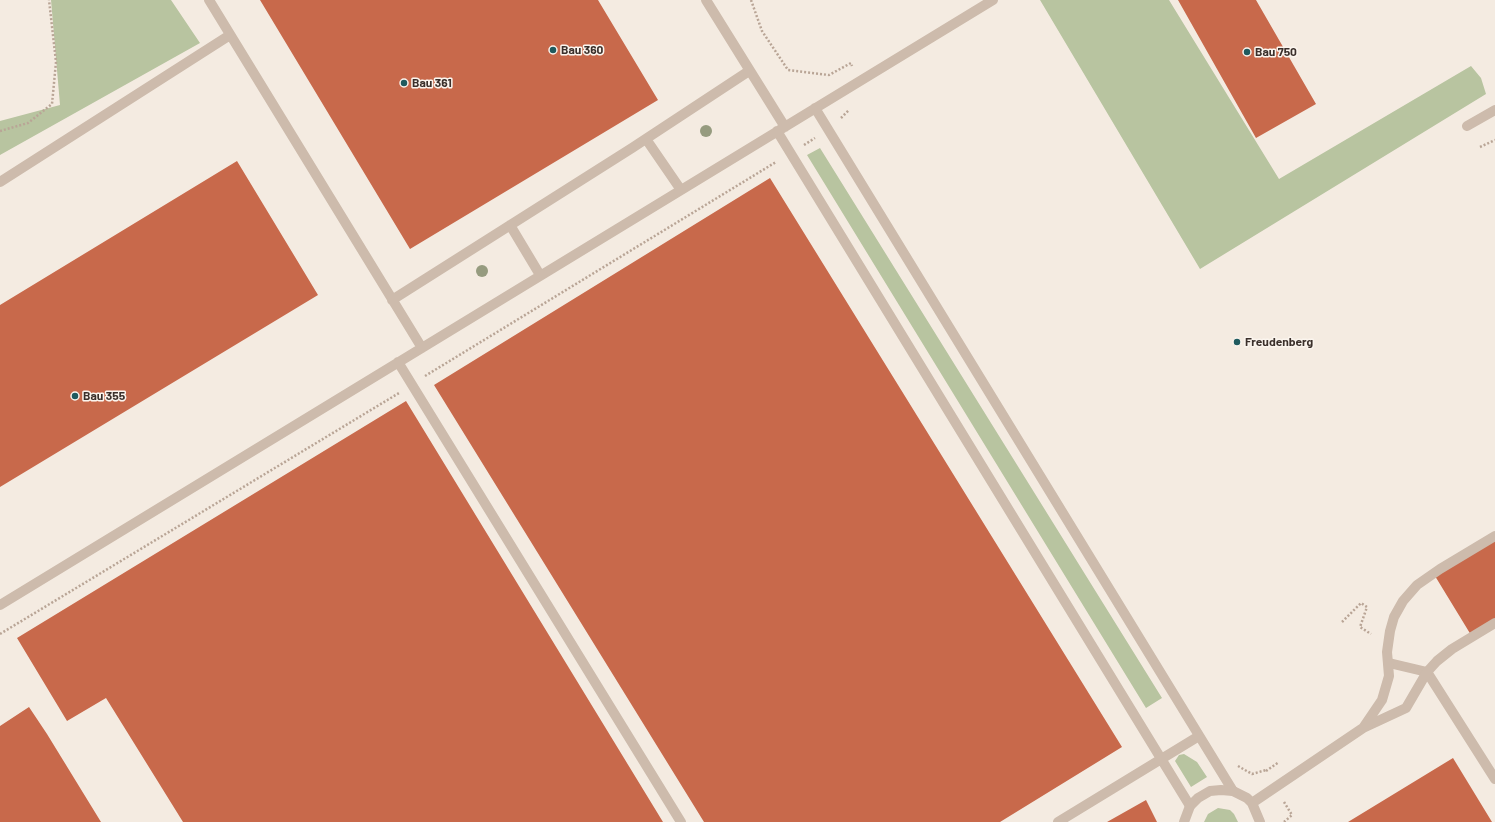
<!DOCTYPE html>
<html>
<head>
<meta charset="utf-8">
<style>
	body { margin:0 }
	canvas { display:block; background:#f4ebe1 }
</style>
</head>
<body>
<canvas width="1495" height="822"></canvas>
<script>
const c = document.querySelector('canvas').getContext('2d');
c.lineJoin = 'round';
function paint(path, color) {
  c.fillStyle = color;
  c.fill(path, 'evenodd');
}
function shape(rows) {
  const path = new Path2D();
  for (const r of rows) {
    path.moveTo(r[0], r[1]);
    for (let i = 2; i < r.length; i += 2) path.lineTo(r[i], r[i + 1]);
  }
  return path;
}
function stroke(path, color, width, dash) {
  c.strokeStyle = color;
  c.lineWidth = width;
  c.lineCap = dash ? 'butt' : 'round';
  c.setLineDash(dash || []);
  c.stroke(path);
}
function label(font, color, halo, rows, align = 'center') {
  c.font = font + ' Barlow,sans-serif';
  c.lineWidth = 3;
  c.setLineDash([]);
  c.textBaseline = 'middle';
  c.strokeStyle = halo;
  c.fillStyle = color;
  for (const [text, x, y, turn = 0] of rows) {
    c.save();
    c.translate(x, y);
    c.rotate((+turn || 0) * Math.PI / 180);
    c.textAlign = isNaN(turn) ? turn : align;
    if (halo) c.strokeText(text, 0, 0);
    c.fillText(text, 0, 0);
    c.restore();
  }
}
const green = shape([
	[51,0,171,0,200,43,0,155,0,121,60,105],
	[1040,0,1169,0,1279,179,1471,66,1481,78,1486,94,1200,269],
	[820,148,1162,698,1146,708,807,155],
	[1184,754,1197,762,1207,777,1191,787,1175,761,1179,755],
	[1218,808,1230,810,1234,814,1238,822,1204,822,1208,814]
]);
const building = shape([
	[260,0,598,0,658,100,410,249],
	[1178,0,1256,0,1316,104,1256,138],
	[237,161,318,295,0,487,0,305],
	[770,178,1122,747,1000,822,704,822,434,385],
	[406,401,663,822,183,822,106,698,67,721,17,638],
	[1495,540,1495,620,1471,635,1435,576],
	[29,707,47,734,101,822,0,822,0,726],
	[1453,758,1492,822,1348,822],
	[1146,800,1157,822,1107,822]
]);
const path = shape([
	[751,0,762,31,788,70,829,75,851,63,852,66],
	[841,118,849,110],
	[0,131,28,123,52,104,56,62,49,0],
	[804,145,815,138],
	[1480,147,1495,140],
	[425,376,776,162],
	[1342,622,1361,603,1367,607,1360,627,1371,634],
	[0,634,399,393],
	[1238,766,1252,774,1266,770],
	[1266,771,1279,762],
	[1284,802,1292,815,1284,822]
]);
const service = shape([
	[209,0,422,348],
	[706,0,785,127],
	[815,108,1233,791],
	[1467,126,1495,110],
	[777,131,1190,806],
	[646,139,681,190],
	[0,182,230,35],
	[510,225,540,275],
	[392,300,632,148,749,71],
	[398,362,681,822],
	[0,605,993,0],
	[1389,663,1427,672,1495,779],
	[1058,822,1199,736]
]);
const minor = shape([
	[1363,728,1382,700,1389,676,1387,652,1390,631,1394,617,1403,601,1417,585,1440,569,1495,536],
	[1252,803,1363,728,1406,708,1427,672,1437,661,1452,649,1495,623],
	[1184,822,1190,806,1198,798,1210,791,1221,790,1233,791,1247,798,1252,803,1260,822]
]);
const trees = [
	[706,131],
	[482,271]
];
const markers = [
	[553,50,4,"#1f5a5e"],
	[1247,52,4,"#1f5a5e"],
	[404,83,4,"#1f5a5e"],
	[1237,342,4,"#1f5a5e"],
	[75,396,4,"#1f5a5e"]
];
const poiNames = [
	["Bau 360",561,50],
	["Bau 750",1255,52],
	["Bau 361",412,83],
	["Freudenberg",1245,342],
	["Bau 355",83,396]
];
paint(green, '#b8c4a0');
paint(building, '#c8694b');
stroke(path, '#b9a596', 2.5, [2, 2]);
stroke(service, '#cdbbac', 10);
stroke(minor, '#cdbbac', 10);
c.fillStyle = '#969b7f';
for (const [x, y] of trees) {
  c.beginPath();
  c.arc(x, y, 6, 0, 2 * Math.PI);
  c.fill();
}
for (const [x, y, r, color] of markers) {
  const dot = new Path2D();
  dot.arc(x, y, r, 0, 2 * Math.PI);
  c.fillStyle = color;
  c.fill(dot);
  stroke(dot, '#fbf5ee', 1.5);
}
label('bold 12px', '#3b302b', '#fbf5ee', poiNames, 'left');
</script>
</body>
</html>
